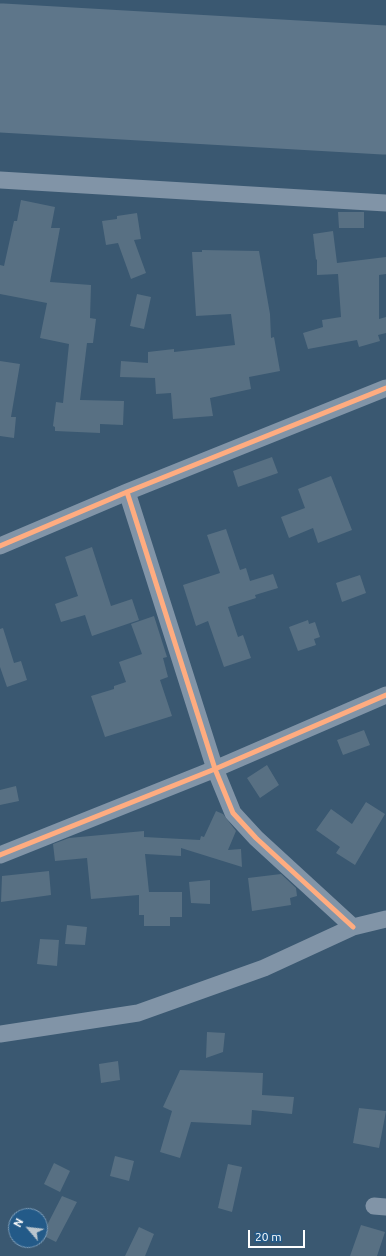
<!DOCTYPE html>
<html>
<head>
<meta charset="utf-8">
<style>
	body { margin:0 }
	#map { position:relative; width:386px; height:1256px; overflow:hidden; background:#3a5871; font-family:Ubuntu,sans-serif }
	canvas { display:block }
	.north { position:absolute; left:8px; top:1208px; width:40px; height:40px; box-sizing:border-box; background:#235a88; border:1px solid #7b9cb8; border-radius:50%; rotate:298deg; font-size:11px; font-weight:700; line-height:16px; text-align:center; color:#fff }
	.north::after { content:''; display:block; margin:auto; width:14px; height:18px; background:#bac5cd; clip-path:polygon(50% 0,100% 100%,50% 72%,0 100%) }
	.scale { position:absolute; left:248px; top:1230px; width:57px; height:18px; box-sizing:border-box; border:2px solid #fff; border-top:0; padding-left:5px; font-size:12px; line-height:14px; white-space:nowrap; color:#fff; -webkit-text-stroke:3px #235a88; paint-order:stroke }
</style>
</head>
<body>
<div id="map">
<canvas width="386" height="1256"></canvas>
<div class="north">N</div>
<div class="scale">20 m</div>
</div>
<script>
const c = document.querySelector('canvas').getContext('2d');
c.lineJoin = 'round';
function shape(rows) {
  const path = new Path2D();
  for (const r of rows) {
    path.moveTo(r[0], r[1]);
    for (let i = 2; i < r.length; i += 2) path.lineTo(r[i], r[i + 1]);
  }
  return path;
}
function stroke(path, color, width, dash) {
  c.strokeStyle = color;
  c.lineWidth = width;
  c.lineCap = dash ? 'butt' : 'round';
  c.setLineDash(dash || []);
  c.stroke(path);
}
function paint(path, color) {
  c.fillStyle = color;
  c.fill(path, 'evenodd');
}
const runway = shape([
	[0,68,386,90]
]);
const building = shape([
	[21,200,55,207,51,228,60,228,50,282,91,285,90,318,96,319,93,343,87,343,80,400,124,401,123,425,100,424,100,433,55,431,55,427,53,426,56,402,63,403,69,344,40,338,47,303,0,294,0,265,4,266,14,221,17,221],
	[338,212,364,212,364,228,339,228],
	[137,213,141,239,134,240,146,273,131,279,118,243,106,245,102,221,117,219,117,216],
	[333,231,337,263,386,257,386,274,379,275,379,319,386,317,386,333,378,335,380,341,359,347,357,340,308,349,303,333,323,327,322,320,341,317,338,274,317,275,317,259,316,260,313,234],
	[202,250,259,251,270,314,271,338,274,337,280,371,249,377,251,389,210,398,213,416,173,419,171,393,156,394,155,378,120,377,121,361,148,363,148,352,174,349,174,352,235,345,231,314,196,316,192,252,202,252],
	[137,294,151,297,144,329,130,326],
	[0,361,20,364,11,417,16,417,14,438,0,436],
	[272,457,278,473,238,487,233,471],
	[331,476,352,530,318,543,313,528,289,538,281,517,305,508,298,489],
	[226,529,240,570,246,568,250,581,273,574,278,588,255,595,256,598,228,607,238,637,243,635,251,658,224,667,208,621,196,626,183,585,220,573,207,535],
	[92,547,111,606,132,599,139,620,92,636,85,615,61,622,55,604,78,596,65,557],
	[360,575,366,593,342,602,336,583],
	[154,616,167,657,163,658,168,677,160,680,172,716,105,737,91,696,114,689,114,686,126,682,119,662,142,654,131,624],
	[308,620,309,624,315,622,320,637,314,639,316,645,298,651,289,627],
	[3,628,14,663,21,661,27,680,7,687,0,667,0,629],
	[364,730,370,745,343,755,337,740],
	[267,765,279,785,260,798,247,778],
	[16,786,19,801,0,805,0,790],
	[366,802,385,814,355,865,336,853,340,847,316,830,331,809,352,824],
	[216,811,223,814,236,831,228,850,241,849,242,867,181,848,181,856,145,854,149,892,182,892,182,917,170,917,170,926,144,926,144,915,139,915,139,895,91,899,87,858,55,861,53,844,69,838,144,831,144,837,200,840,201,836,204,837],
	[49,871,51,895,1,902,2,876],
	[281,874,296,888,297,896,290,898,291,905,252,911,248,878],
	[210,880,210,904,191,903,189,882],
	[67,925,87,927,85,945,65,944],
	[40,939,59,940,57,966,37,964],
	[207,1032,225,1033,223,1052,206,1058],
	[118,1061,120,1080,101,1083,99,1064],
	[180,1070,263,1073,262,1095,294,1097,292,1114,252,1110,251,1125,191,1122,180,1158,160,1152,172,1111,163,1107],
	[359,1108,386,1111,379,1148,353,1143],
	[115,1156,134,1161,129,1181,110,1176],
	[54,1163,70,1171,60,1192,44,1184],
	[228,1164,242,1167,232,1212,218,1208],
	[62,1196,77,1202,56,1242,42,1235],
	[361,1225,385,1232,377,1256,350,1256],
	[139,1227,154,1234,145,1256,125,1256]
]);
const street = shape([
	[0,180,386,203],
	[127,492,215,769,233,813,256,838,353,927],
	[0,546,127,492,386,388],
	[0,855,215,769,386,695],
	[0,1034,138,1013,264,968,353,927,386,919],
	[374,1206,386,1207]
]);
const cycleway = shape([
	[127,492,215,769,233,813,256,838,353,927],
	[0,546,127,492,386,388],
	[0,855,215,769,386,695]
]);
stroke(runway, '#5e768a', 129);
paint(building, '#587083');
stroke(street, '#8194a7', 17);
stroke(cycleway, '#ffac80', 5);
</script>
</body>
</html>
